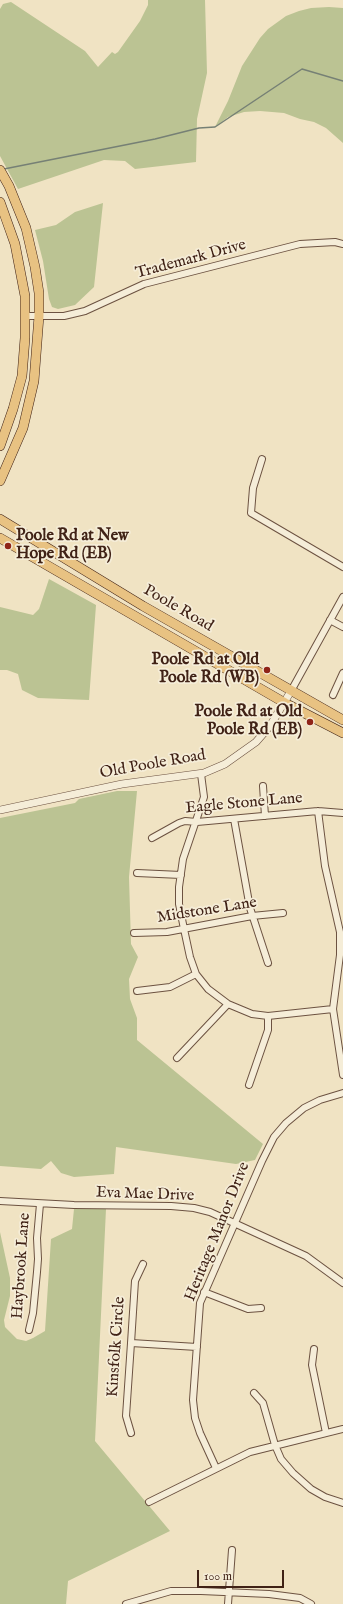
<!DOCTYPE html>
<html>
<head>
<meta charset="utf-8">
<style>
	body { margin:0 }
	#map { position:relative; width:343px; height:1604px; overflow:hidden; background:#f0e3c3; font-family:"IM FELL English",serif }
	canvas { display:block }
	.scale { position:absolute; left:197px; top:1570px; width:87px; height:18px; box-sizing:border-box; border:2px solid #402216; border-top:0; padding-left:5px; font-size:12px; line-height:14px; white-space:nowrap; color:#402216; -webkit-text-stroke:3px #f5edd8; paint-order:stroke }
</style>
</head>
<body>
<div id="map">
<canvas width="343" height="1604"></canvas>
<div class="scale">100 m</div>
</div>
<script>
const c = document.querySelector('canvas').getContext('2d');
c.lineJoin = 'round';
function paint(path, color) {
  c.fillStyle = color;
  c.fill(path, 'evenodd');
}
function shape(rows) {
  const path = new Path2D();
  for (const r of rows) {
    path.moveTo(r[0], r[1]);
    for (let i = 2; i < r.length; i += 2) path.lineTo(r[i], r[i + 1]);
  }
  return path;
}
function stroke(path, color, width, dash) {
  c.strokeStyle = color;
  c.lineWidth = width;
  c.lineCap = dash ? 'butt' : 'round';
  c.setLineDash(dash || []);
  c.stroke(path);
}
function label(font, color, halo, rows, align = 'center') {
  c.font = font + ' "IM FELL English",serif';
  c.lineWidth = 3.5;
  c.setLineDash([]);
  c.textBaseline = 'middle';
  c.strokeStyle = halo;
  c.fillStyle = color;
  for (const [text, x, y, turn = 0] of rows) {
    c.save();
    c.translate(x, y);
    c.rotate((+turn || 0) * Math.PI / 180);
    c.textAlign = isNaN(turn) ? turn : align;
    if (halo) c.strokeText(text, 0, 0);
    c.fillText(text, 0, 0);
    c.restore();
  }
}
const green = shape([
	[148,0,205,0,207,73,197,119,196,162,135,169,125,161,104,160,18,189,0,156,0,9,3,4,11,2,85,51,98,67,112,52,115,54,118,52,140,21,148,5],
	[329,7,343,8,343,143,326,128,314,122,300,119,284,113,260,111,244,112,228,117,215,127,228,101,242,66,260,38,268,29,286,16,299,11,311,8],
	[103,203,94,287,75,305,58,309,52,307,49,299,43,261,35,230,56,225,75,212],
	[49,579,96,605,89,700,38,698,22,690,18,674,7,670,0,670,0,607,33,615,39,609],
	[117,791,137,791,129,877,131,944,138,957,129,979,130,999,137,1018,137,1040,263,1144,255,1160,236,1164,116,1147,114,1174,74,1177,61,1173,51,1161,41,1169,0,1166,0,818,75,803,79,799],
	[74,1209,106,1209,95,1441,170,1531,68,1581,66,1604,0,1604,0,1232,10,1278,10,1296,4,1320,5,1327,17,1339,26,1341,33,1338,45,1331,51,1239,72,1229]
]);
const stream = shape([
	[4,169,155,139,199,128,215,127,302,69,343,81]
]);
const minor = shape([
	[25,316,64,316,85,311,144,284,300,244,335,242,343,244],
	[262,459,253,488,251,513,343,567],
	[330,620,343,627],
	[291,691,343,597],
	[333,695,343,673],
	[201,774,204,797,183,859,179,887,179,904,184,929,190,957,196,974,208,989,228,1004,252,1014,268,1016,333,1009],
	[263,786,265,816],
	[318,811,325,866,340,932,340,955,333,1009,343,1075],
	[234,819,250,908,268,963],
	[152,838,179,823,185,821,197,822,318,811,343,813],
	[137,873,181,875],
	[134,933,167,932,252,916,283,913],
	[137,991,170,987,196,974],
	[177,1058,228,1004],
	[249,1085,268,1030,268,1016],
	[0,1201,74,1205,171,1206,194,1208,210,1212,306,1256,343,1283],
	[204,1292,248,1309,261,1308],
	[29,1330,33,1313,37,1272,38,1259,37,1238,40,1204],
	[131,1343,197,1347],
	[314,1349,312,1365,326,1433],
	[254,1393,263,1403,275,1445,281,1459,293,1473,311,1489,325,1497,343,1503],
	[131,1433,126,1416,131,1343,135,1281,143,1264],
	[216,1468,200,1433,195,1418,193,1400,200,1303,262,1161,274,1137,286,1123,304,1108,320,1100,343,1093],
	[149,1502,250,1452,343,1429],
	[126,1604,171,1591,201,1591,269,1594,300,1598,311,1604],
	[228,1604,232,1550]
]);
const tertiary = shape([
	[0,810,122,784,204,773,225,764,256,742,270,726,291,691]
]);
const primary = shape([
	[0,170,9,186,26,228,35,267,39,293,39,316,34,381,23,428,0,481],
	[0,202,15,244,25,296,25,338,22,376,13,409,0,446],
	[0,519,143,606,343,720],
	[0,538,285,703,343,733]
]);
const markers = [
	[8,546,4,"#8f2418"],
	[267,670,4,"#8f2418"],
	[310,722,4,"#8f2418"]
];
const streetNames = [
	["Trademark Drive",191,260,-15],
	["Poole Road",178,609,30],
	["Old Poole Road",153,765,-10],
	["Eagle Stone Lane",244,804,-5],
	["Midstone Lane",207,911,-9],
	["Eva Mae Drive",145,1195,2],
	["Heritage Manor Drive",218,1232,-68],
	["Haybrook Lane",22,1266,-86],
	["Kinsfolk Circle",117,1347,-86]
];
const poiNames = [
	["Poole Rd at New",16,537,"left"],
	["Hope Rd (EB)",16,555,"left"],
	["Poole Rd at Old",259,661],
	["Poole Rd (WB)",259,679],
	["Poole Rd at Old",302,713],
	["Poole Rd (EB)",302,731]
];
paint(green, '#bbc393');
stroke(stream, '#768075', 1.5);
stroke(minor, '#6c5241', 8);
stroke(tertiary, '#6c5241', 8);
stroke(primary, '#402216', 10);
stroke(minor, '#f5edd8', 6);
stroke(tertiary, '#f5edd8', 7);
stroke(primary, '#e8c282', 9);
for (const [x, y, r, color] of markers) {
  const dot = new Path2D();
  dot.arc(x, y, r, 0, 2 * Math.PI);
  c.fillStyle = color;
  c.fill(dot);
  stroke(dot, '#f5edd8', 1.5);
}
label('16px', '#402216', '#f5edd8', streetNames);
label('bold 16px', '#402216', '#f5edd8', poiNames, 'right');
</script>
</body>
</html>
